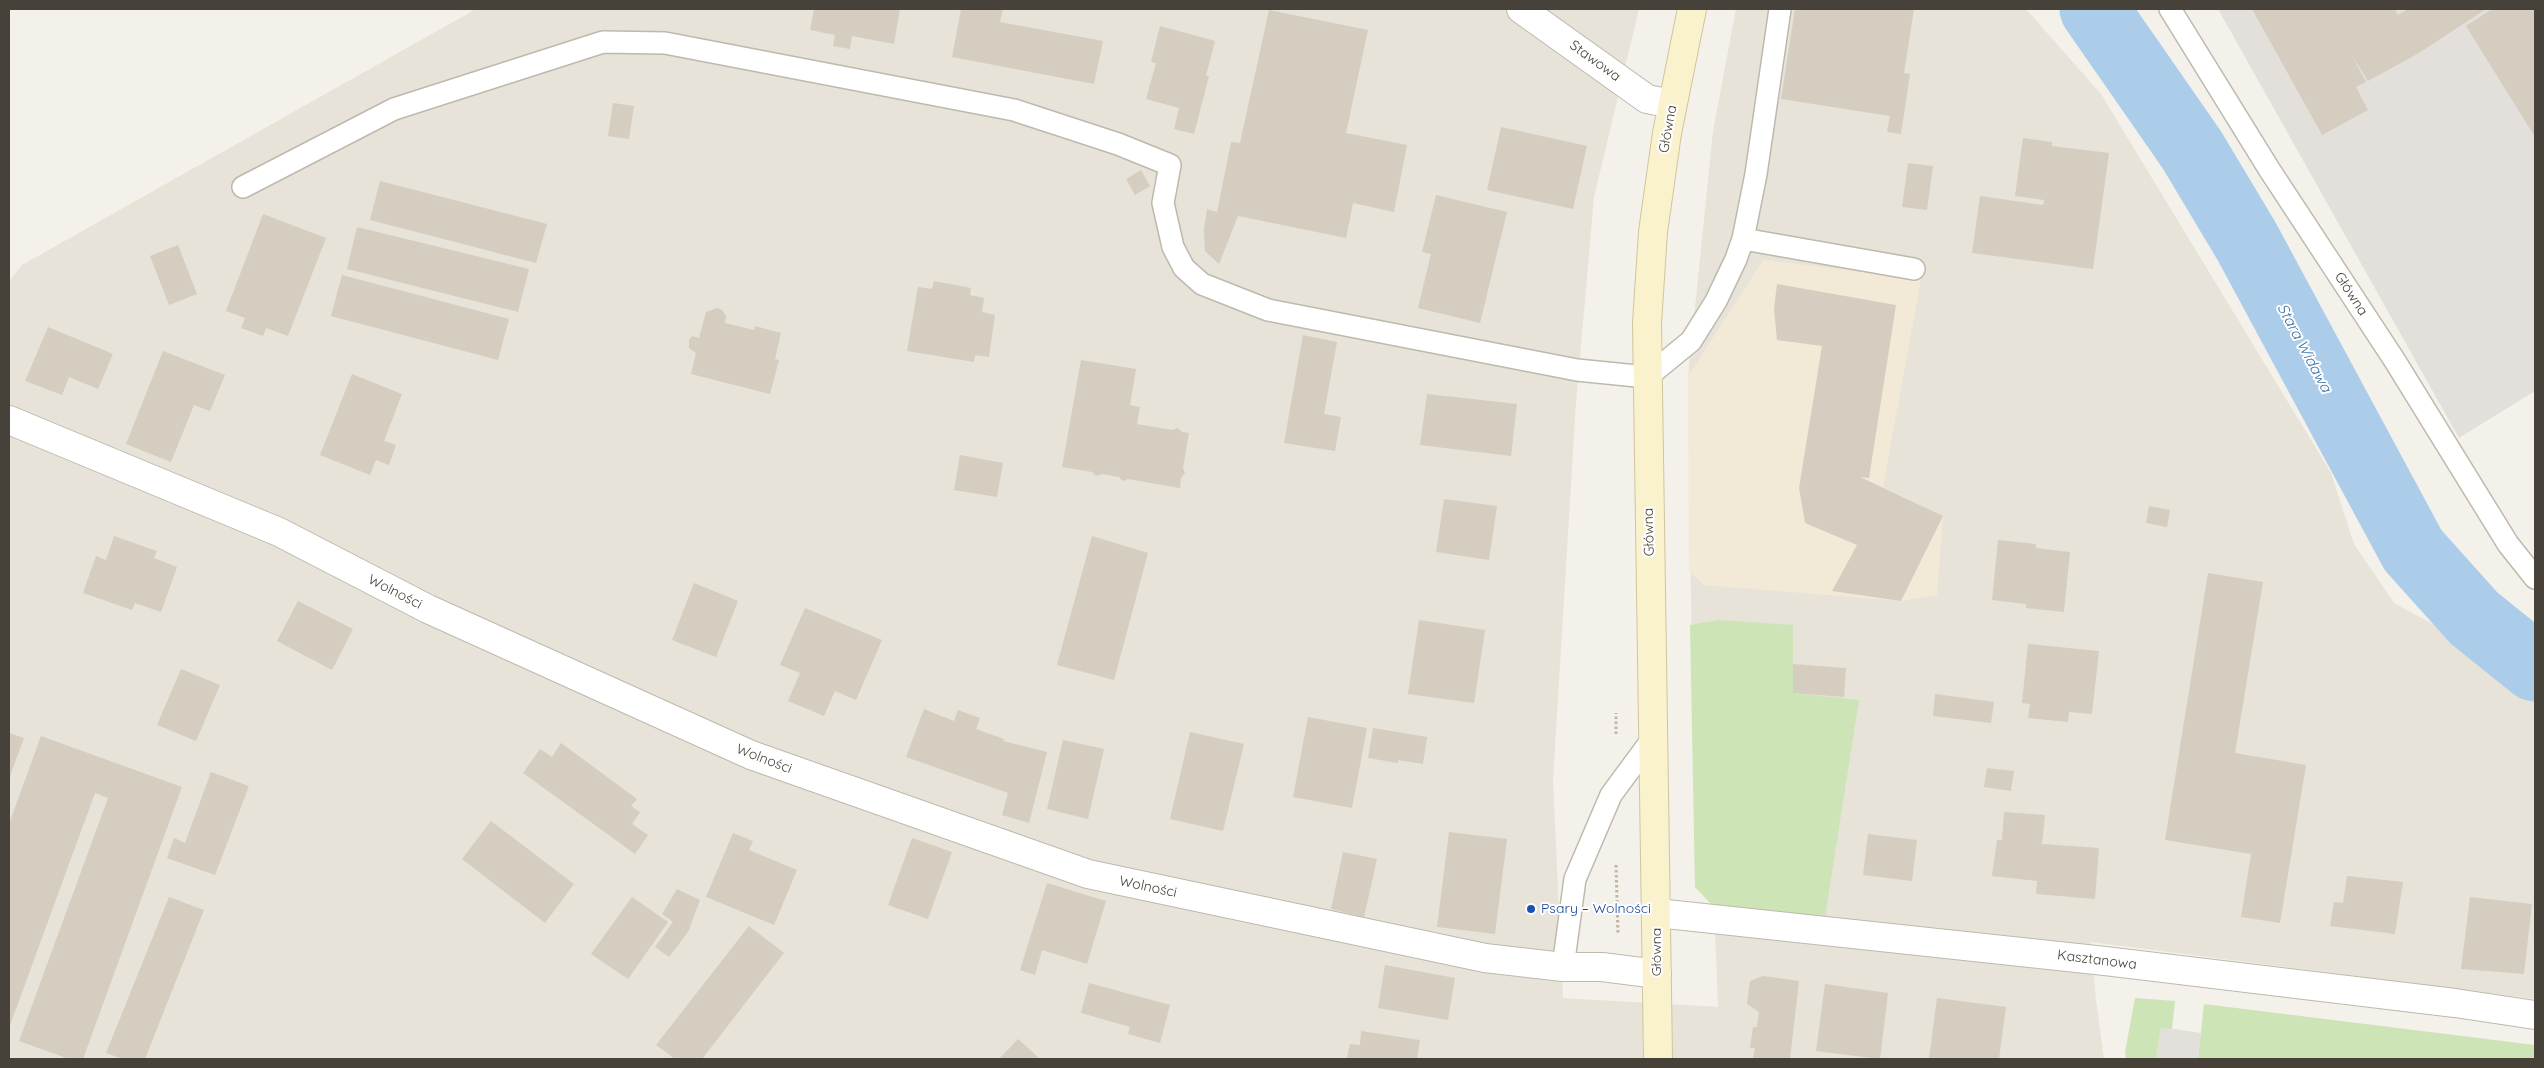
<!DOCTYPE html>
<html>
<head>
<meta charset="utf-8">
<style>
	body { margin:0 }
	#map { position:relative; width:2544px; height:1068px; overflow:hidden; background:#f3f1ea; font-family:Quicksand,sans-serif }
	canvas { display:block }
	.frame { position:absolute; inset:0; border:10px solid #474239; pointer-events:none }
</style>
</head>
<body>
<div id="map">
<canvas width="2544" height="1068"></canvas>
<div class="frame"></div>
</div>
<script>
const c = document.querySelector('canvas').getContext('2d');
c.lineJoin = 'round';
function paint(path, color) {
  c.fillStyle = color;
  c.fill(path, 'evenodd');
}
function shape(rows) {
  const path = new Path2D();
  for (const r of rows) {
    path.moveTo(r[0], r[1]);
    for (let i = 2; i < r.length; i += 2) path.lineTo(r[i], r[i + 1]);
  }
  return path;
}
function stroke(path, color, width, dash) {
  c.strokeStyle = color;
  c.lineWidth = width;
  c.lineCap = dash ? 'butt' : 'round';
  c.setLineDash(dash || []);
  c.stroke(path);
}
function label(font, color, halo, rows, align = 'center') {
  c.font = font + ' Quicksand,sans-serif';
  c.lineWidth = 4;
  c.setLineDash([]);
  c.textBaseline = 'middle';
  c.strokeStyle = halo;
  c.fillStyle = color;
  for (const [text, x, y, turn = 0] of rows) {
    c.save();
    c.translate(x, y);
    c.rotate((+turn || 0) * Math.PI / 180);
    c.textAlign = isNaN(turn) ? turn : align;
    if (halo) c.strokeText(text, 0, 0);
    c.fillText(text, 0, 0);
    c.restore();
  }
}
const residential = shape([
	[476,9,1639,9,1594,197,1576,403,1553,780,1563,998,1718,1007,1714,907,1695,887,1688,376,1713,131,1736,9,2026,9,2101,94,2331,473,2354,544,2394,603,2493,657,2535,691,2535,999,2091,942,2096,1000,2104,1059,9,1059,9,281,22,265]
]);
const commercial = shape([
	[1763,260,1921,279,1883,487,1943,516,1937,595,1901,601,1704,585,1689,571,1688,376]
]);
const industrial = shape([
	[2218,9,2535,9,2535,391,2459,438],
	[2161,1027,2201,1033,2198,1059,2156,1059]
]);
const green = shape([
	[1718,620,1793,625,1793,693,1859,700,1825,917,1714,907,1695,887,1690,625],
	[2135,998,2175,1001,2172,1029,2161,1028,2156,1059,2126,1059,2125,1052],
	[2204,1004,2535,1045,2535,1059,2198,1059]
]);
const river = shape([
	[2094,9,2192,150,2247,242,2413,550,2474,618,2535,667]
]);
const building = shape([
	[814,9,900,9,894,44,852,36,850,49,833,46,835,35,810,30],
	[961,9,1003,9,1000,22,1103,41,1094,84,952,57],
	[1795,9,1914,9,1904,73,1910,74,1901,134,1887,132,1890,116,1781,99],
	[2252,9,2395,9,2398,15,2408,9,2486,9,2419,53,2368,81,2351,54,2366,82,2356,87,2368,110,2322,135],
	[2492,9,2535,9,2535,137,2466,26],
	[1269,10,1368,30,1346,133,1407,145,1394,212,1353,203,1346,238,1238,216,1219,264,1205,251,1204,229,1207,209,1217,212,1231,142,1240,143],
	[1160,26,1215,41,1206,76,1209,76,1194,134,1174,129,1179,108,1146,99,1156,63,1151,62],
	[613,103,634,106,629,139,608,136],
	[1501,127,1587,146,1573,209,1487,190],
	[2023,138,2052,142,2052,146,2109,153,2093,269,1972,253,1980,196,2043,205,2044,200,2015,196],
	[1908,163,1933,166,1927,210,1902,207],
	[1141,170,1150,186,1135,195,1126,179],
	[380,181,547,224,536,263,370,220],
	[1436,195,1507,212,1480,323,1418,308,1431,254,1422,252],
	[263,214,326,238,288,336,266,328,263,336,241,328,245,318,226,311],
	[357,227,529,269,518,312,347,269],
	[178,245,197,294,169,305,150,256],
	[342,275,509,319,498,360,331,316],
	[934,281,971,288,970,295,984,298,982,312,995,315,989,357,975,355,974,362,907,351,918,287,932,289],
	[1777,284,1896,305,1869,478,1860,477,1943,516,1901,601,1832,591,1857,545,1805,523,1799,488,1822,346,1777,340,1774,309],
	[717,308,722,310,726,316,725,323,754,330,755,326,781,333,775,359,779,360,770,394,691,374,696,353,689,348,689,340,692,336,699,338,706,312],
	[48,327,113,354,98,389,69,377,62,395,25,381],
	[1303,335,1337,342,1324,414,1341,417,1335,451,1284,443],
	[163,351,225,375,210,411,194,405,171,462,126,444],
	[1081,360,1136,369,1130,405,1140,407,1137,424,1172,430,1178,428,1182,432,1189,433,1183,468,1185,473,1181,478,1180,488,1128,479,1123,481,1119,477,1102,474,1096,476,1092,472,1062,467],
	[352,374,402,394,384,441,396,445,389,465,376,460,370,475,320,455],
	[1427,394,1517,404,1511,456,1420,445],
	[960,455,1003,463,997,497,954,490],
	[1444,499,1497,506,1489,560,1436,552],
	[2149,506,2170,510,2167,527,2146,523],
	[114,536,157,551,154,558,177,567,161,612,135,603,132,610,83,593,96,556,106,560],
	[1092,536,1148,553,1114,680,1057,665],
	[1998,540,2036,544,2036,548,2070,552,2064,612,2026,608,2026,604,1992,600],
	[2208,573,2263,582,2235,753,2306,765,2280,923,2241,917,2251,854,2165,840],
	[694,583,738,601,716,657,672,640],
	[298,601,353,629,332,670,277,641],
	[805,608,882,640,856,700,835,691,824,716,788,701,800,673,780,665],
	[1419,620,1485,630,1474,703,1408,694],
	[2028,644,2099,651,2092,714,2069,712,2068,722,2028,718,2030,704,2022,703],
	[1793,664,1846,668,1844,697,1793,693],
	[181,669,220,685,196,741,157,725],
	[1935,694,1994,702,1991,723,1933,716],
	[924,709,954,721,958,710,980,718,976,729,1004,739,1003,741,1047,752,1029,823,1002,815,1008,793,906,757],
	[1308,717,1367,728,1352,808,1293,797],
	[1373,728,1427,737,1423,764,1398,760,1398,763,1368,758],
	[1190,732,1244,744,1223,831,1170,819],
	[9,733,24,738,9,779],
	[41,736,182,787,83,1059,69,1059,19,1041,108,798,95,793,9,1028,9,824],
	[1063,740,1104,749,1088,819,1047,809],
	[561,743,637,799,631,806,640,812,632,824,648,835,635,854,523,773,540,749,552,757],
	[1987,768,2014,771,2011,791,1984,787],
	[211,772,249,786,215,875,167,858,174,838,185,843],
	[2004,812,2045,815,2042,844,2099,848,2095,899,2036,894,2037,881,1992,876,1997,840,2002,840],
	[491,821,574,884,545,923,462,859],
	[1449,832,1507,839,1495,934,1437,927],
	[733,833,753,841,749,850,797,870,774,925,706,897],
	[1868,834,1917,840,1912,881,1863,875],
	[912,838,952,852,928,919,888,905],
	[1343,852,1377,859,1364,917,1331,909],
	[2347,876,2403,882,2395,934,2330,926,2334,902,2343,903],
	[1047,883,1106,901,1087,964,1042,950,1035,975,1020,970],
	[677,889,700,900,688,932,669,957,655,947,673,922,662,914],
	[169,897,204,910,145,1059,123,1059,106,1053],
	[632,897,668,922,628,979,591,954],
	[2470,897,2532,904,2524,974,2461,969],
	[749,926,784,953,702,1059,675,1059,656,1045],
	[1385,965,1455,978,1448,1020,1378,1008],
	[1763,976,1799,981,1790,1059,1753,1059,1755,1048,1750,1048,1753,1027,1757,1027,1759,1012,1747,1004,1750,981],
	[1089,983,1170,1005,1160,1043,1128,1034,1130,1027,1081,1013],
	[1825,984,1888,993,1880,1059,1816,1051],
	[1937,998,2006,1007,1999,1059,1929,1059],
	[1361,1031,1420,1040,1417,1059,1347,1058,1350,1044,1360,1045],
	[1018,1039,1040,1059,999,1059]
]);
const path = shape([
	[1616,734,1616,713],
	[1616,865,1618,934]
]);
const lane = shape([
	[2170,9,2269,169,2395,361,2508,544,2535,578],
	[243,187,394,109,603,42,665,43,1014,110,1118,144,1170,165,1163,203,1173,247,1184,268,1202,284,1268,310,1577,370,1647,377,1691,341,1716,301,1736,259,1743,239,1756,174,1780,9],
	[1743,239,1914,269],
	[1563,967,1575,879,1611,795,1653,738]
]);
const street = shape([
	[1521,9,1647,99,1672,104],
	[9,420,279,532,428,609,751,755,1088,874,1485,958,1563,967,1602,967,1657,974],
	[1657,913,2105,961,2455,1003,2535,1015]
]);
const secondary = shape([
	[1658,1059,1647,323,1653,232,1667,133,1692,9]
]);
const markers = [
	[1531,909,5,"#1a4fb4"]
];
const streetNames = [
	["Stawowa",1595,61,36],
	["Główna",1668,129,-80],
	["Główna",2351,294,57],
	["Główna",1649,532,-91],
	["Wolności",395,592,27],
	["Wolności",764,759,21],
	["Wolności",1148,887,12],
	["Główna",1657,952,-90],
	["Kasztanowa",2097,960,7]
];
const transitNames = [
	["Psary – Wolności",1541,909]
];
const waterNames = [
	["Stara Widawa",2304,348,62]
];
paint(residential, '#e7e3d8');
paint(commercial, '#f3e9d7');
paint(industrial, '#e3e0db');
paint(green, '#cde4b7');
stroke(river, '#accdea', 69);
paint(building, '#d4cdc0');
stroke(lane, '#beb9ad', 24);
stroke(street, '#beb9ad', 30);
stroke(secondary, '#cfc59e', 30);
stroke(path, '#bfb5a0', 3, [2.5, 2.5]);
stroke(lane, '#fff', 21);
stroke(street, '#fff', 28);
stroke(secondary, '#faf2cd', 28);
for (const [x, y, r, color] of markers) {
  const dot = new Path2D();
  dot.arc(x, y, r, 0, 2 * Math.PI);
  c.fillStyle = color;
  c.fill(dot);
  stroke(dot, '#fff', 2);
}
label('14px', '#474239', '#fff', streetNames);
label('14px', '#164399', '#fff', transitNames, 'left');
label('italic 15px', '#3b74a9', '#fff', waterNames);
</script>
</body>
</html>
